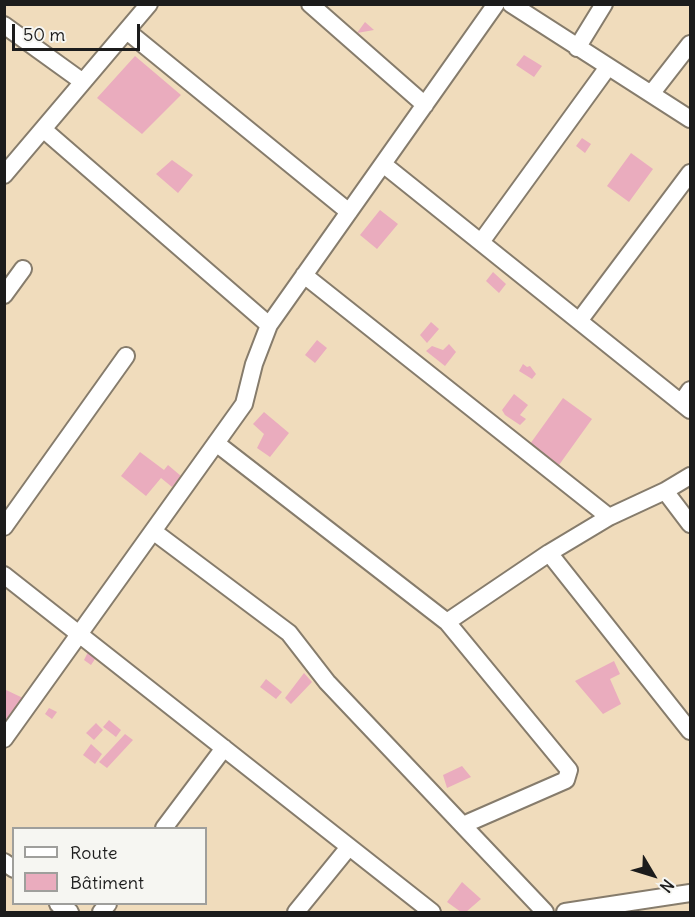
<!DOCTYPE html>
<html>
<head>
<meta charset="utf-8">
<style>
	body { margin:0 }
	#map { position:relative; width:695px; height:917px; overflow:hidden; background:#f0dcbc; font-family:Delius,sans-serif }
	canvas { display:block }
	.frame { position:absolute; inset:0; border:6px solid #1c1c1c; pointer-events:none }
	.legend { position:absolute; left:12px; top:827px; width:195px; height:78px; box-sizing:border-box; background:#f6f6f2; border:2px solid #9f9f9c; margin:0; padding:8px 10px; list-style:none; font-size:18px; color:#1c1c1c }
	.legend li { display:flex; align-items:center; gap:12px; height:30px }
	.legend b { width:30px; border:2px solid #9f9f9c }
	.north { position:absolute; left:623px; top:845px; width:60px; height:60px; -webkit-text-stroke:4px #f6f6f2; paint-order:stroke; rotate:128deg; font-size:16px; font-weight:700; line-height:24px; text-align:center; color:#1c1c1c }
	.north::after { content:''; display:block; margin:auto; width:21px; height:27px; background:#1c1c1c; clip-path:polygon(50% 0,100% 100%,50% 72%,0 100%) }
	.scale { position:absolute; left:12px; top:24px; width:128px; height:27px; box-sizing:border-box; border:3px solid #1c1c1c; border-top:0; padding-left:8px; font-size:18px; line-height:21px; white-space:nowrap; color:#1c1c1c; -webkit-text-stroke:4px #f6f6f2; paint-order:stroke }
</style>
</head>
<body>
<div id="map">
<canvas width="695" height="917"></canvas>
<div class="frame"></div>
<ul class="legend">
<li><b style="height:8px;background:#fff"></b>Route</li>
<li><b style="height:16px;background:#eaacbe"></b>Bâtiment</li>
</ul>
<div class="north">N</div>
<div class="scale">50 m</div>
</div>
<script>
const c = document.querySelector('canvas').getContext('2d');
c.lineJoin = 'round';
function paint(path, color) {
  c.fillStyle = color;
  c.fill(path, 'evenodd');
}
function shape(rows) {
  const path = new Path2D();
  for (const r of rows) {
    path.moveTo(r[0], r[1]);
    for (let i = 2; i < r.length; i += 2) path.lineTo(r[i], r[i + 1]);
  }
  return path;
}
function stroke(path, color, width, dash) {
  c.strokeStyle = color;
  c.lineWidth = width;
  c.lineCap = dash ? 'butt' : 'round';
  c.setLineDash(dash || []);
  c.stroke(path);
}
const building = shape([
	[365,22,374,30,357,33],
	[524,55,542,66,534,77,516,65],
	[135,56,181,95,142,134,97,98],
	[582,138,591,144,585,153,576,146],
	[631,153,653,169,629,202,607,186],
	[172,160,193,175,178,193,156,174],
	[380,210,398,224,377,249,360,235],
	[493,272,506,284,499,293,486,281],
	[431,322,439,329,427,343,420,335],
	[317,340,327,348,315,363,305,355],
	[449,344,456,352,445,366,426,351,432,346,443,350],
	[523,364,527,367,530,366,536,374,532,379,519,371],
	[514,394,528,405,520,415,526,419,520,425,505,415,502,410],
	[563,398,592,419,559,465,530,444],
	[264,412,289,433,270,457,257,448,264,434,253,424],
	[140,452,164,470,168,465,181,476,172,487,161,478,146,496,121,476],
	[88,652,97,656,91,665,84,660],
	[614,661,620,674,610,679,621,704,603,714,575,681],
	[304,673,312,682,291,704,285,698],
	[266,679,282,692,276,699,260,687],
	[4,689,25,699,12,723,4,718],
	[49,708,57,712,52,719,45,714],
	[109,720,121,730,116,737,103,727],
	[96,723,103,730,94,740,86,733],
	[125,734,133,740,107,768,99,762],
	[91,744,102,754,95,764,83,755],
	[462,766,471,777,447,788,443,775],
	[462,882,481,899,466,912,461,912,447,902]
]);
const minor = shape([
	[310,4,425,105],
	[511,4,690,119],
	[4,25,83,82],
	[127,31,349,212],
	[577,48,604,4],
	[651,94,690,44],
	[43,129,269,325],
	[383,164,690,410],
	[4,175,149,4],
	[481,242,608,67],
	[304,275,609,517],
	[4,295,23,269],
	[579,321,690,173],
	[681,403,690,390],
	[216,443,447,622,569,770,566,780,463,825],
	[665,491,690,524],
	[4,527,126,356],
	[153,531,289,633,327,682,545,912],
	[549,553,690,731],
	[4,575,432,912],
	[447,622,549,553,609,517,665,491,690,476],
	[4,739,244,404,254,364,269,325,496,4],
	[164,828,224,748],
	[4,862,14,869],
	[58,904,70,912],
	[101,912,108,904],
	[296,912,349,847],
	[565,912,690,893]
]);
paint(building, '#eaacbe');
stroke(minor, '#867c6c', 20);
stroke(minor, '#fff', 16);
</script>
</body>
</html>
